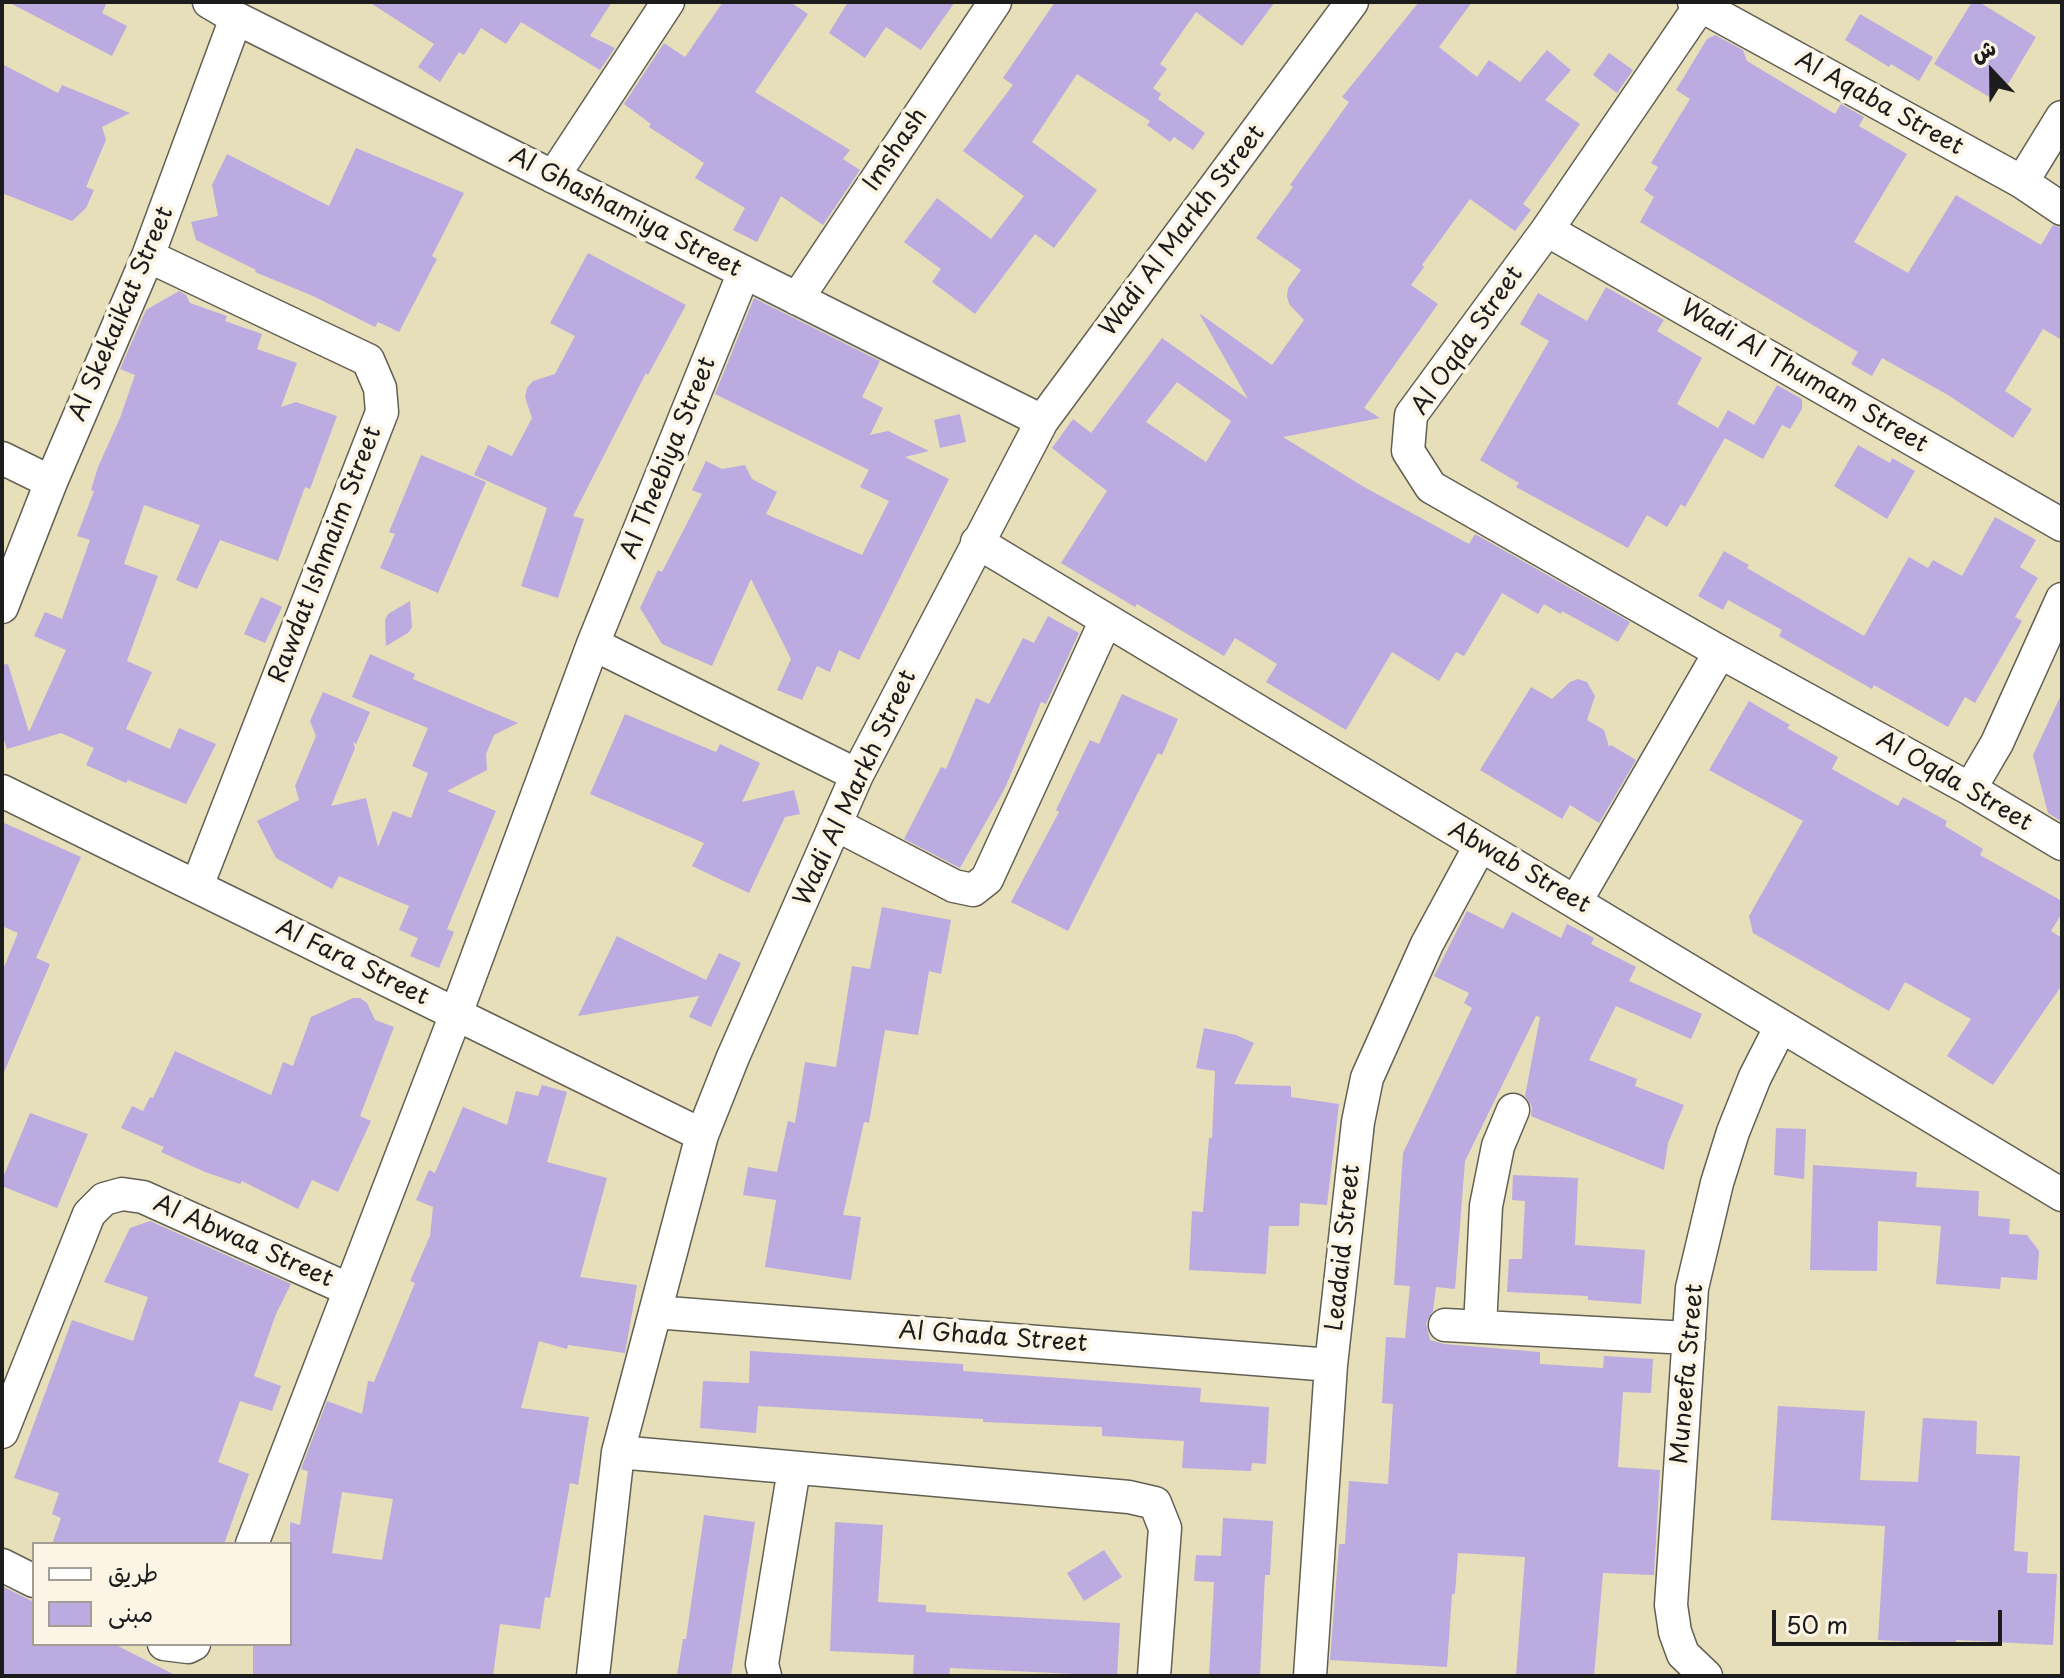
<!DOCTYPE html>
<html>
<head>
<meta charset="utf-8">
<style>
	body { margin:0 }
	#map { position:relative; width:2064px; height:1678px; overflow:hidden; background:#e6dfba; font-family:"Playpen Sans","Playpen Sans Arabic",sans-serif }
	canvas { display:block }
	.frame { position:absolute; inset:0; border:4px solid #1c1c1c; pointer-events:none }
	.legend { position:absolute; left:32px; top:1542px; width:260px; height:104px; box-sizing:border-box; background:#fcf5e5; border:2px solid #a29e95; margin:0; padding:10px 14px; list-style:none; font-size:24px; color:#1c1c1c }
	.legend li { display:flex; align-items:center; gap:16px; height:40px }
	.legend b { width:40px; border:2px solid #a29e95 }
	.north { position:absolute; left:1952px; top:32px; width:80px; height:80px; -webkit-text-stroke:6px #fcf5e5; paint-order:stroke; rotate:338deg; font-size:22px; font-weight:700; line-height:32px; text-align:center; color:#1c1c1c }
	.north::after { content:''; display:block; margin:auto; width:28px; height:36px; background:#1c1c1c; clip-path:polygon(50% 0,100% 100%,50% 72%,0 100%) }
	.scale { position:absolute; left:1772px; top:1610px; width:230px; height:36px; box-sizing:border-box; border:4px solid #1c1c1c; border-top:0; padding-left:10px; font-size:24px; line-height:28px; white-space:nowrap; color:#1c1c1c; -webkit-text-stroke:6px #fcf5e5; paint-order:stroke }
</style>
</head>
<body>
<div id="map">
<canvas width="2064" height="1678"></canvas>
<div class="frame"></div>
<ul class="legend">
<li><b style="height:10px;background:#fff"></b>طريق</li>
<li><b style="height:22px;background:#bbabe0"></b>مبنى</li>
</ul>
<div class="north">ش</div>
<div class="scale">50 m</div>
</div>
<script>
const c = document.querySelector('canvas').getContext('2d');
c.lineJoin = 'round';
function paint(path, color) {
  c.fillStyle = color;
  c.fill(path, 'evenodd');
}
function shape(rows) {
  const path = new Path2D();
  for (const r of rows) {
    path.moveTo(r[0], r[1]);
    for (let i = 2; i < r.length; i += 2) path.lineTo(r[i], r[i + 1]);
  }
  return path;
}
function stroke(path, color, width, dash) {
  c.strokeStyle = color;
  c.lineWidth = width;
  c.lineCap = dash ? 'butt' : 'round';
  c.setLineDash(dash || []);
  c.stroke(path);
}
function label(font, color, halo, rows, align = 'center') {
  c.font = font + ' "Playpen Sans",sans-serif';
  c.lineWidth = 8;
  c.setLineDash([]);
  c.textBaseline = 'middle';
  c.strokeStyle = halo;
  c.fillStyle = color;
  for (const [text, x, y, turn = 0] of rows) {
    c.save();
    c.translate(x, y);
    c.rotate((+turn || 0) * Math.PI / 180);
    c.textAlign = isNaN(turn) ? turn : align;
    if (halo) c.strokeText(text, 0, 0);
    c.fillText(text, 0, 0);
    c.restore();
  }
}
const building = shape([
	[8,2,107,2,102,13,127,26,112,56],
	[369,2,612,2,590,36,615,48,600,70,521,22,506,44,481,28,464,55,459,52,440,82,418,67,434,44],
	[723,2,790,2,808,14,755,92,850,150,843,159,860,170,823,225,781,196,757,242,733,230,745,208,695,178,704,163,649,127,651,124,624,104,664,43,685,57],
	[848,2,955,2,921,50,886,27,865,58,829,33],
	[1055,2,1275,2,1242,46,1196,12,1160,64,1167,69,1153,88,1161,94,1158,99,1205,133,1193,150,1174,137,1170,142,1147,125,1150,121,1077,74,1032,142,1097,190,1054,248,1035,234,975,314,932,282,941,269,904,242,937,198,991,239,1024,196,963,151,1013,85,1003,78],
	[1419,2,1472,2,1439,47,1477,77,1489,60,1520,82,1547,50,1571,70,1545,100,1580,124,1523,204,1531,210,1515,231,1470,199,1422,265,1424,267,1411,285,1438,304,1364,408,1380,418,1283,437,1364,487,1469,544,1475,534,1630,622,1618,642,1562,611,1561,614,1544,604,1538,614,1502,593,1464,656,1456,652,1439,681,1392,652,1346,730,1266,682,1277,664,1235,638,1224,656,1137,604,1135,607,1061,563,1107,491,1052,448,1073,419,1091,433,1162,338,1248,399,1199,313,1272,365,1304,320,1289,304,1287,296,1288,288,1301,270,1256,238,1293,187,1290,185,1349,102,1342,97],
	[1177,382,1231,421,1206,462,1146,422],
	[1972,2,1979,2,2036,37,2008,84,2002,80,1991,98,1934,64],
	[1860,14,1933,57,1919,81,1891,64,1889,67,1845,40],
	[1715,35,1743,50,1747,61,1835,114,1841,104,1864,117,1859,126,1907,154,1854,242,1908,273,1956,195,2041,245,2053,225,2062,228,2062,340,2043,329,2005,391,2032,409,2013,438,1948,395,1882,358,1872,376,1851,364,1858,352,1640,222,1654,197,1644,190,1658,167,1651,163,1690,99,1676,90,1707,39],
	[1609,53,1633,70,1617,93,1593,75],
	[2,64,58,93,62,85,130,113,102,127,106,140,86,187,94,190,86,208,72,221,2,193],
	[356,148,464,193,432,256,437,259,399,332,378,322,375,327,313,296,255,272,256,270,196,240,191,222,218,216,212,185,227,154,329,206],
	[588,253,686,305,648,375,646,373,573,516,584,519,558,598,521,586,547,508,474,475,488,445,512,456,532,418,525,397,527,388,533,381,555,374,575,336,550,323],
	[1606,287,1664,320,1657,331,1702,358,1677,404,1718,428,1728,410,1754,425,1777,385,1802,399,1802,409,1790,429,1782,425,1763,459,1725,438,1685,507,1681,504,1667,527,1647,515,1628,548,1516,487,1519,483,1480,460,1549,341,1520,324,1538,293,1587,321],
	[179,291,186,295,190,303,227,316,225,321,262,334,257,349,297,363,281,407,296,402,337,416,310,489,305,487,278,561,220,540,197,589,176,580,200,525,144,505,124,564,158,576,127,661,152,672,126,729,170,749,179,728,216,744,186,804,128,780,126,783,86,765,94,748,61,733,7,749,2,734,2,665,8,664,29,732,66,650,34,636,45,612,62,619,90,540,77,536,94,491,91,490,98,467,120,418,135,375,120,369,146,310],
	[754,298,880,361,862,397,883,408,870,435,888,431,929,451,905,457,949,479,859,660,839,650,830,672,817,666,802,700,777,690,791,659,751,579,712,666,662,644,640,608,658,570,662,572,702,494,692,490,706,461,722,469,745,465,752,479,777,492,766,514,862,555,889,501,860,487,869,470,715,394],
	[960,414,966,442,940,448,934,420],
	[1858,445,1890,463,1892,458,1915,471,1887,519,1834,486],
	[421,455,486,482,438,593,380,568,395,534,389,532],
	[1995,517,2036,540,2020,567,2038,578,2015,617,2022,621,1975,703,1965,697,1948,727,1874,685,1872,689,1779,636,1782,630,1728,600,1723,610,1698,596,1724,551,1749,565,1747,568,1864,636,1909,557,1928,568,1933,560,1962,576],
	[261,597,282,607,265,643,244,634],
	[410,601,412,627,408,633,386,646,385,620,388,614],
	[1048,616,1079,633,1046,704,1041,702,1005,788,960,868,904,839,941,767,946,769,976,698,989,704,1023,638,1034,643],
	[370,654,415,674,413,679,518,723,494,735,486,754,487,770,447,791,496,811,447,929,454,932,439,968,410,956,418,938,399,930,409,906,339,876,332,889,276,858,257,821,299,800,295,786,316,736,310,721,323,692,370,712,356,744,353,742,355,748,331,806,366,798,378,847,393,811,411,818,428,773,412,766,428,728,352,697],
	[1578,679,1587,682,1595,696,1587,720,1604,730,1609,747,1611,745,1636,760,1599,823,1570,805,1562,819,1480,770,1531,687,1552,699,1570,682],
	[2062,693,2062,822,2048,813,2033,755],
	[1122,694,1178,719,1162,755,1158,753,1068,931,1011,902,1059,812,1056,810,1090,740,1099,744],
	[1749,701,1790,725,1787,728,1838,757,1832,769,1898,806,1903,797,1947,821,1945,826,1983,849,1980,855,2062,901,2062,913,2051,931,2062,938,2062,985,1993,1085,1947,1056,1971,1019,1905,982,1889,1011,1753,933,1749,916,1803,821,1709,770],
	[625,714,716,752,720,744,760,763,742,802,794,790,800,814,785,817,749,893,692,866,704,843,590,794],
	[2,822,81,857,36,958,50,964,2,1077,2,972,18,933,2,926],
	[882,907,951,920,941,974,929,971,918,1035,885,1030,869,1123,864,1122,843,1215,861,1217,851,1280,765,1267,776,1200,743,1195,748,1167,777,1172,788,1121,795,1123,805,1062,836,1067,852,966,870,969],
	[1467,911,1503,929,1512,912,1561,938,1567,924,1594,938,1591,944,1636,967,1629,981,1702,1014,1691,1039,1616,1006,1589,1060,1637,1079,1635,1086,1684,1105,1668,1143,1664,1170,1531,1116,1532,1107,1525,1096,1540,1017,1536,1016,1465,1161,1455,1289,1436,1287,1433,1311,1426,1323,1430,1340,1444,1344,1540,1352,1540,1364,1603,1368,1604,1356,1653,1359,1651,1393,1623,1392,1618,1467,1660,1470,1654,1575,1603,1573,1594,1676,1516,1676,1525,1557,1458,1553,1455,1594,1452,1594,1447,1667,1330,1660,1339,1544,1345,1544,1349,1481,1388,1484,1393,1404,1382,1403,1386,1337,1405,1338,1410,1286,1394,1285,1403,1153,1472,1008,1464,1003,1469,993,1434,976],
	[617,936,706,980,719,953,741,963,711,1027,689,1017,699,996,578,1016],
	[353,998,360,998,367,1003,375,1020,394,1027,360,1116,371,1121,338,1192,312,1180,298,1209,242,1181,240,1184,205,1172,161,1152,164,1147,121,1128,132,1106,143,1111,150,1097,153,1098,175,1051,271,1095,283,1062,293,1066,311,1017],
	[1204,1028,1236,1035,1254,1043,1234,1084,1291,1086,1291,1097,1339,1104,1327,1205,1300,1203,1299,1226,1269,1226,1266,1274,1189,1270,1192,1211,1203,1212,1209,1138,1212,1138,1215,1071,1196,1068],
	[542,1085,567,1092,547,1162,607,1178,580,1277,637,1285,625,1353,568,1345,567,1349,539,1341,521,1408,589,1417,578,1485,570,1483,550,1598,545,1597,540,1629,500,1624,493,1676,253,1676,253,1644,290,1644,290,1522,300,1525,308,1471,301,1469,327,1401,362,1414,368,1381,374,1382,415,1283,410,1281,430,1236,433,1207,416,1200,429,1170,435,1173,463,1107,507,1125,516,1091,538,1096],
	[342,1492,393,1499,382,1560,332,1553],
	[30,1113,88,1134,57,1208,2,1186,2,1180],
	[1776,1128,1806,1129,1804,1179,1774,1175],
	[1813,1165,1917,1172,1916,1187,1979,1191,1978,1216,2010,1219,2009,1234,2027,1235,2039,1251,2037,1280,2001,1277,2000,1289,1936,1284,1941,1226,1878,1221,1877,1271,1810,1270],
	[1513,1175,1578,1178,1575,1245,1645,1250,1641,1304,1588,1300,1588,1296,1507,1292,1509,1259,1522,1259,1525,1201,1512,1200],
	[150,1221,291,1284,276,1314,254,1376,281,1386,272,1411,240,1401,218,1462,249,1474,224,1544,52,1544,61,1518,52,1514,59,1493,14,1478,72,1320,133,1341,148,1297,104,1282,130,1228],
	[750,1351,963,1364,963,1371,1201,1388,1200,1402,1269,1407,1266,1464,1252,1463,1251,1471,1182,1468,1184,1441,1102,1436,1102,1427,983,1422,983,1419,758,1406,756,1433,700,1428,703,1381,749,1383],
	[1778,1406,1865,1411,1860,1480,1918,1482,1923,1418,1977,1421,1976,1454,2020,1456,2014,1551,2028,1552,2027,1573,2057,1574,2053,1645,1956,1640,1956,1644,1878,1640,1885,1526,1771,1520],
	[704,1515,755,1522,731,1676,677,1676,683,1639,686,1639],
	[1223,1518,1273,1521,1270,1575,1265,1575,1260,1676,1209,1676,1214,1582,1194,1581,1196,1555,1221,1556],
	[835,1522,883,1525,878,1602,926,1605,926,1612,1120,1623,1117,1676,950,1668,949,1676,913,1676,914,1655,830,1651],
	[1104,1550,1122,1577,1084,1601,1067,1573],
	[2,1586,34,1602,34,1644,114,1644,177,1676,2,1676]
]);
const minor = shape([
	[209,2,236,18,1042,421],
	[1694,2,2022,182,2062,209],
	[1700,6,1547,230,1411,415,1408,451,1431,487,1720,652,1970,789,2062,844],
	[553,177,668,2],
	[2022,182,2062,117],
	[1547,230,2062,525],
	[148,256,368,360,380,388,382,412,197,886],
	[797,299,995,2],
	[2,458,51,482],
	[977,542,2062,1195],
	[2,607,51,482,148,256,236,18],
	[593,644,857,775],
	[1970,789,1997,743,2062,599],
	[2,791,702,1135],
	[835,824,954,886,973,890,987,879,1106,620],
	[1576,901,1720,652],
	[655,1312,1331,1365],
	[1445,1325,1689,1338],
	[1480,1327,1486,1206,1498,1146,1513,1110],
	[2,1432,89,1214,104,1199,122,1194,143,1197,350,1290],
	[618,1452,1129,1497,1155,1503,1165,1528,1154,1676],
	[252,1544,456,1014,593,644,744,272],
	[2,1565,34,1581],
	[164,1644,188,1647,194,1644],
	[593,1676,618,1452,702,1135,733,1057,857,775,1042,421,1352,2],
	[765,1676,762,1664,794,1469],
	[1310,1676,1331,1365,1358,1122,1367,1078,1427,944,1480,846],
	[1706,1676,1683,1654,1675,1632,1671,1605,1692,1288,1717,1183,1733,1132,1755,1077,1781,1026]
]);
const streetNames = [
	["Al Aqaba Street",1879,104,29],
	["Imshash",896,150,-56],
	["Al Ghashamiya Street",625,213,27],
	["Wadi Al Markh Street",1183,231,-53],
	["Al Skekaikat Street",122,314,-67],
	["Al Oqda Street",1468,341,-55],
	["Wadi Al Thumam Street",1804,377,30],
	["Al Theebiya Street",669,458,-68],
	["Rawdat Ishmaim Street",326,555,-69],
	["Al Oqda Street",1954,782,30],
	["Wadi Al Markh Street",856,788,-65],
	["Abwab Street",1519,868,30],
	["Al Fara Street",352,963,26],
	["Al Abwaa Street",243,1242,24],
	["Leadaid Street",1344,1248,-84],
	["Al Ghada Street",993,1338,4],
	["Muneefa Street",1688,1374,-85]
];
paint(building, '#bbabe0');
stroke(minor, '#636053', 35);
stroke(minor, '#fff', 32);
label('24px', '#1c1c1c', '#fcf5e5', streetNames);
</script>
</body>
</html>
